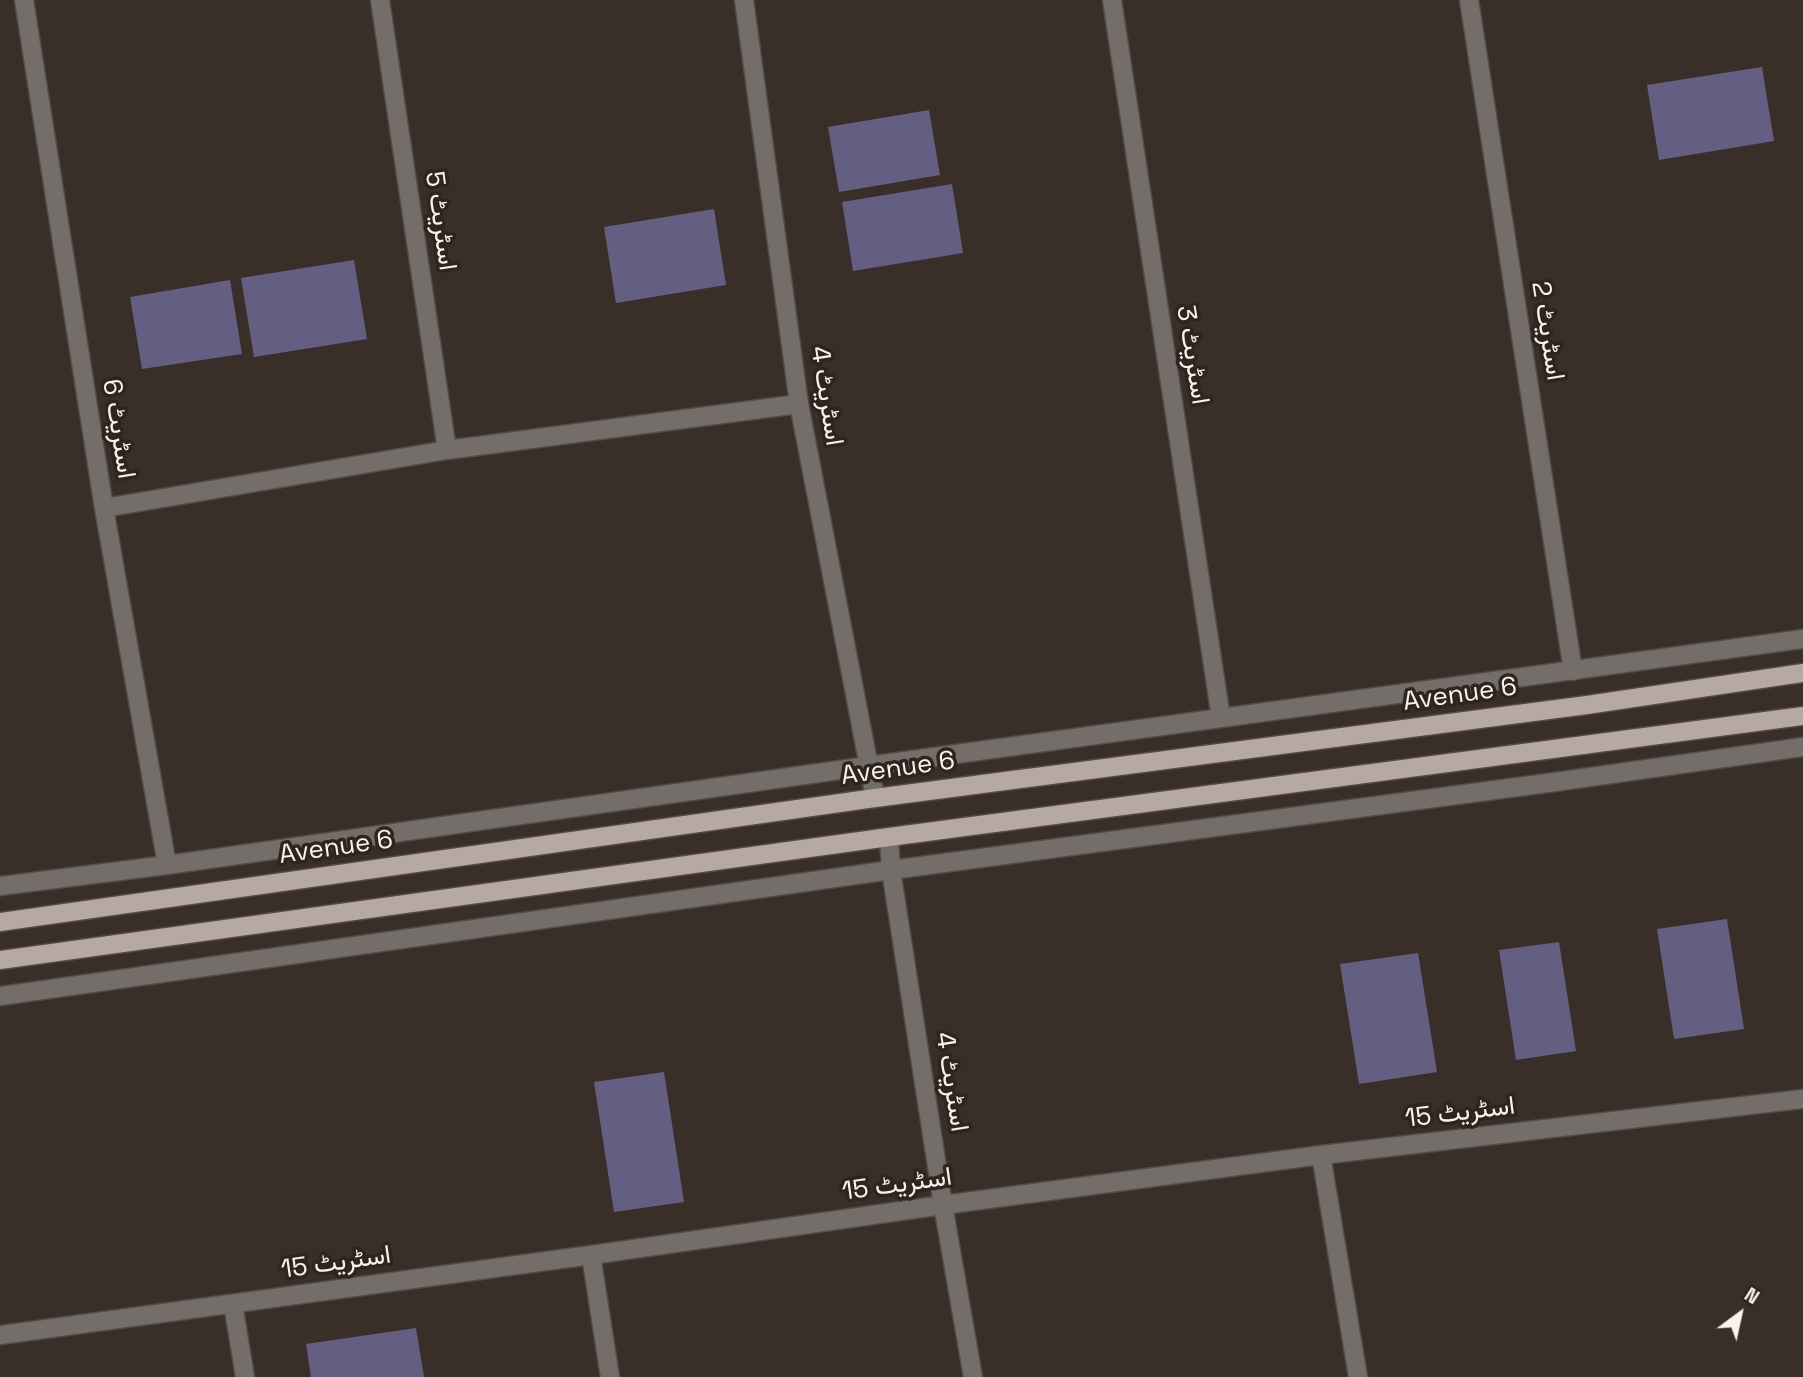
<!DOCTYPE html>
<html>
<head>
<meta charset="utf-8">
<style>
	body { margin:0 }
	#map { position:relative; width:1803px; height:1377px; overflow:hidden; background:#3a2f28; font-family:"Space Grotesk",sans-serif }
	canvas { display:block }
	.north { position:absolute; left:1705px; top:1279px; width:70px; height:70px; -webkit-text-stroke:5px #30251e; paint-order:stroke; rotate:33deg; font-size:19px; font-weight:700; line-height:28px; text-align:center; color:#f9f2ed }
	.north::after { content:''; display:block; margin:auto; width:24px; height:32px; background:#f9f2ed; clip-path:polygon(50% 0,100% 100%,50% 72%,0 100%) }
</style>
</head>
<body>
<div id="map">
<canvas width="1803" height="1377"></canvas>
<div class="north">N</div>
</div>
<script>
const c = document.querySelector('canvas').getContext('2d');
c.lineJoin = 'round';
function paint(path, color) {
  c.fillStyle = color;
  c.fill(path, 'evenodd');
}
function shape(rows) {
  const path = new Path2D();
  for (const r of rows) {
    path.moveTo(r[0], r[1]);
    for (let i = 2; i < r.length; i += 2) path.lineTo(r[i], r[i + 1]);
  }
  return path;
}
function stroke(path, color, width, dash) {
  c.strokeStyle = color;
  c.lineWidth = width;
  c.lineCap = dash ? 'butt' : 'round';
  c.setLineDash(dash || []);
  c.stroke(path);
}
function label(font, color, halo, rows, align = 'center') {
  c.font = font + ' "Space Grotesk",Vazirmatn,sans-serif';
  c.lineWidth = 7;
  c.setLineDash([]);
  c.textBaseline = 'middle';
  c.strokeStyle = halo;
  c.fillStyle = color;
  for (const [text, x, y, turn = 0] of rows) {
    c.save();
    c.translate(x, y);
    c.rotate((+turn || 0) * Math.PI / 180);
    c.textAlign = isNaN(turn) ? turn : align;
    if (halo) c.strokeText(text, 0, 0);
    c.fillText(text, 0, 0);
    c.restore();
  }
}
const building = shape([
	[1762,67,1774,141,1659,160,1647,85],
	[929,110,940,175,839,192,828,127],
	[952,184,963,253,853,271,842,202],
	[714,209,726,285,616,303,604,227],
	[354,260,367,339,254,357,241,278],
	[230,280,242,354,142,369,130,297],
	[1727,919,1744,1029,1674,1039,1657,929],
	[1559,942,1576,1051,1516,1060,1499,950],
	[1418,953,1437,1072,1359,1084,1340,964],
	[664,1072,684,1202,614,1212,594,1082],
	[416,1328,424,1377,311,1377,306,1344]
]);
const minor = shape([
	[24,0,104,508,167,865],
	[380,0,447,450],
	[744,0,799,404,875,798],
	[1112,0,1221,718],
	[1469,0,1573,671],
	[104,508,447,450,799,404],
	[889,837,891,870,943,1205,973,1377],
	[0,886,167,865,868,766,1803,639],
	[0,996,891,870,1555,782,1803,747],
	[1321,1155,1358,1377],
	[591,1255,610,1377],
	[233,1304,245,1377],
	[0,1335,591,1255,943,1205,1321,1155,1803,1099]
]);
const major = shape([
	[0,922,875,798,1587,705,1803,673],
	[0,960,889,837,1803,716]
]);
const streetNames = [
	["اسٹریٹ 5",440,221,82],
	["اسٹریٹ 2",1547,331,81],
	["اسٹریٹ 3",1192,355,81],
	["اسٹریٹ 4",826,396,81],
	["اسٹریٹ 6",118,429,81],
	["Avenue 6",1460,695,-8],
	["Avenue 6",898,769,-8],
	["Avenue 6",336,848,-8],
	["اسٹریٹ 4",951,1082,81],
	["اسٹریٹ 15",1460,1113,-7],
	["اسٹریٹ 15",897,1185,-8],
	["اسٹریٹ 15",336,1263,-8]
];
paint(building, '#655e83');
stroke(minor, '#554a44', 21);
stroke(major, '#554a44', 21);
stroke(minor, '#746e6a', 18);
stroke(major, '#b5a9a2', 18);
label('26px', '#f9f2ed', '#30251e', streetNames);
</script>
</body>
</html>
